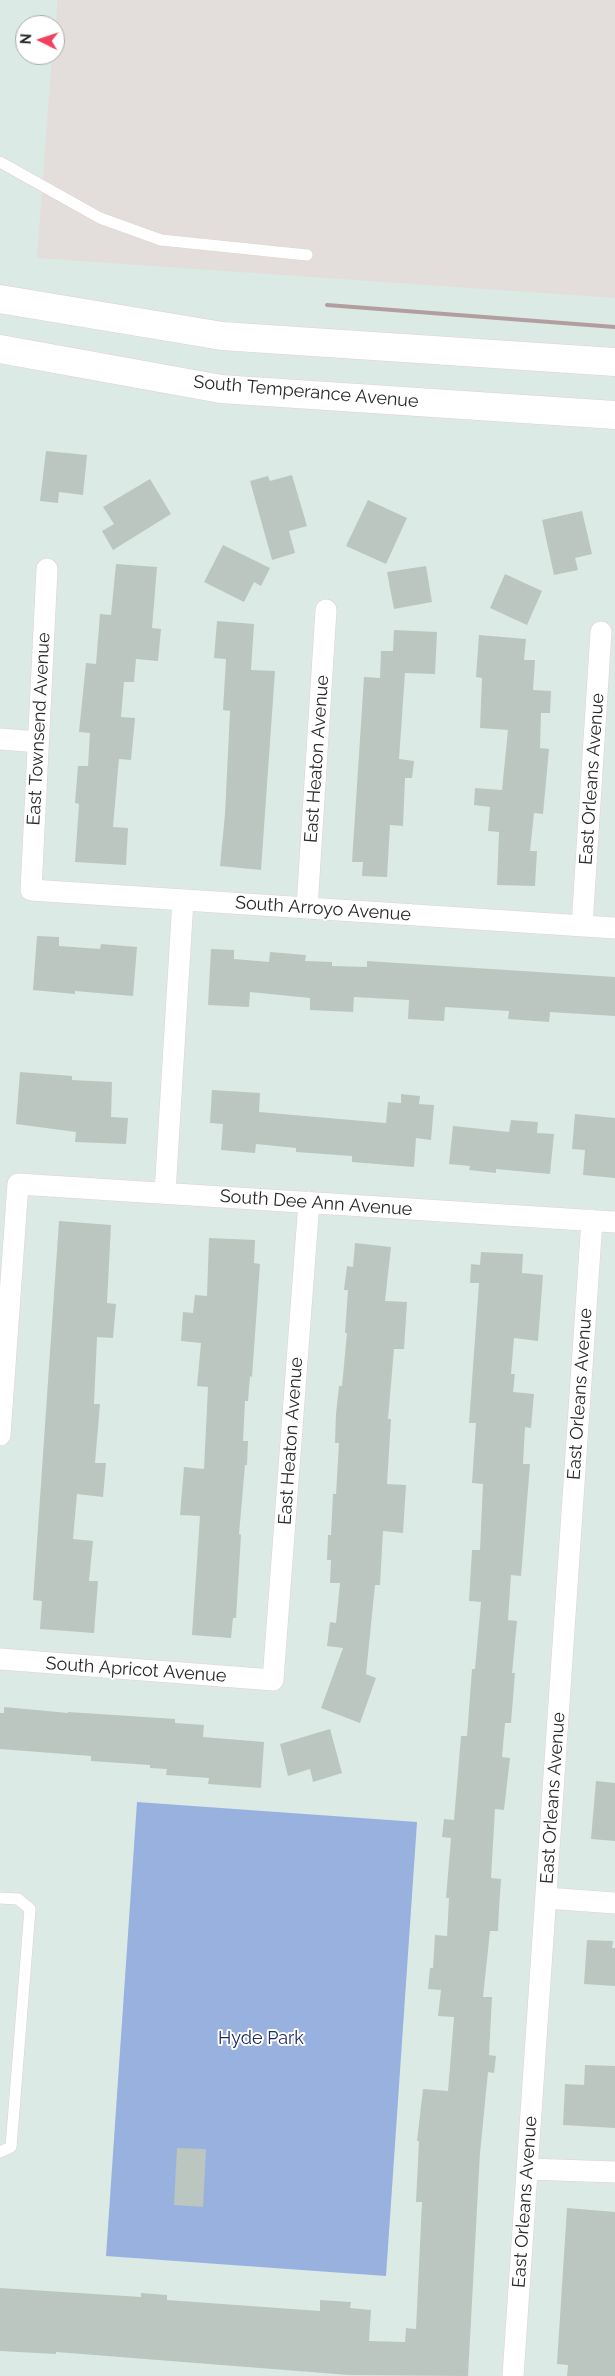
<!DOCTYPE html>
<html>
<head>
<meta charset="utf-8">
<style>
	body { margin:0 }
	#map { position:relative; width:615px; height:2376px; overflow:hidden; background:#dbeae4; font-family:Raleway,sans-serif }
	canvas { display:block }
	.north { position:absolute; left:15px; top:15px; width:50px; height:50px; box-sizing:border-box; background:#fff; border:1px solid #a9a9a9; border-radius:50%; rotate:274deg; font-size:14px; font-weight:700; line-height:20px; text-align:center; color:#292929 }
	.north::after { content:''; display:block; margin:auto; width:18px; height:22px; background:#f14161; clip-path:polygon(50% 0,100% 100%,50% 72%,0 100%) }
</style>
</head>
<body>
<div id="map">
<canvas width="615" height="2376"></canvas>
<div class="north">N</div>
</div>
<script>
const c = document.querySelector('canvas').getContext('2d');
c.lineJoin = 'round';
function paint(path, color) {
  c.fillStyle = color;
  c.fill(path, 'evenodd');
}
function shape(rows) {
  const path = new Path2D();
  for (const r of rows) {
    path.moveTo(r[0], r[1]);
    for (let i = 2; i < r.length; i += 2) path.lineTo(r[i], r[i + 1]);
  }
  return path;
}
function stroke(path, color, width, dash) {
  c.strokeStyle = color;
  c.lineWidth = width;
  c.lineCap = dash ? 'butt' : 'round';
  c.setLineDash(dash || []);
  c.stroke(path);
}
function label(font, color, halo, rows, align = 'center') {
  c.font = font + ' Raleway,sans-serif';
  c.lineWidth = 4;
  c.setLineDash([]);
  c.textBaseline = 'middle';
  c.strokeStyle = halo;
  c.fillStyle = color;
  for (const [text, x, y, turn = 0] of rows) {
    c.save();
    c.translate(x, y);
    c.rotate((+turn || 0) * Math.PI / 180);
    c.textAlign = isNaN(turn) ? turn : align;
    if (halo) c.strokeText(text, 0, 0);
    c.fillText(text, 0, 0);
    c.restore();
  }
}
const industrial = shape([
	[57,0,615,0,615,298,37,258,52,55,55,55]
]);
const green = shape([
	[137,1802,417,1822,386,2276,106,2256]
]);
const building = shape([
	[46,451,87,455,83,495,59,492,58,503,40,501],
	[292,475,307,526,289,531,295,553,272,560,250,481,268,476,270,481],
	[150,479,171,514,113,550,102,531,114,524,103,507],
	[368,500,407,518,386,564,346,546],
	[582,511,592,554,575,558,578,570,554,575,542,520],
	[223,545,270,568,261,586,254,582,244,602,204,582],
	[116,564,157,567,152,628,161,629,158,661,136,659,134,682,124,682,121,717,135,718,131,760,119,759,113,827,128,828,126,865,75,862,79,804,75,803,78,766,88,766,90,733,79,732,86,663,96,664,100,614,111,615],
	[426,566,432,602,394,609,387,572],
	[505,574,542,591,527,625,490,608],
	[217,621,254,624,251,670,275,671,261,870,220,866,225,814,230,711,223,710,226,659,214,658],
	[394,630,437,632,435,674,405,673,399,759,414,761,412,778,405,778,403,826,390,825,387,877,362,876,363,862,352,862,364,677,380,678,381,651,393,651],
	[479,635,526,639,524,660,535,660,533,690,551,691,550,713,541,713,540,748,549,749,543,814,534,813,530,851,537,851,535,886,497,885,499,832,488,831,490,807,474,805,475,788,502,790,508,730,480,728,482,678,476,677],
	[37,936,59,937,59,946,100,949,101,944,137,947,133,996,75,991,75,994,33,990],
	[211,949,234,950,234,959,269,962,270,952,306,955,305,961,332,962,332,966,367,967,367,961,615,977,615,1016,550,1012,549,1022,508,1019,509,1011,445,1007,444,1021,408,1019,409,1000,354,997,353,1012,310,1010,310,998,250,992,249,1007,208,1005],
	[20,1072,72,1076,72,1080,112,1082,111,1117,128,1118,126,1144,75,1142,76,1132,16,1124],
	[212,1090,260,1093,259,1112,386,1123,388,1102,401,1103,401,1094,420,1096,419,1104,434,1105,431,1140,416,1138,414,1167,352,1162,352,1156,296,1152,296,1148,256,1144,255,1153,221,1150,223,1124,210,1123],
	[575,1114,615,1118,615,1178,583,1175,585,1150,572,1149],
	[511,1120,538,1122,537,1133,554,1134,550,1174,496,1169,496,1173,469,1170,470,1166,449,1164,453,1126,509,1132],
	[59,1221,111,1225,107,1303,116,1304,113,1338,97,1337,94,1404,100,1404,95,1463,106,1463,103,1497,77,1494,73,1539,93,1541,89,1581,98,1581,94,1633,40,1629,42,1601,33,1600],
	[209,1238,255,1240,254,1263,260,1264,252,1377,250,1376,248,1401,245,1401,243,1441,248,1441,247,1465,245,1465,239,1534,241,1535,236,1618,233,1618,231,1638,192,1635,200,1516,180,1515,184,1467,204,1469,208,1387,197,1386,201,1343,181,1341,183,1312,193,1313,195,1295,207,1296],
	[355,1243,391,1247,385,1301,407,1302,404,1349,394,1349,388,1419,391,1419,387,1484,406,1485,403,1533,383,1531,380,1585,375,1585,366,1674,376,1678,360,1723,321,1708,343,1648,327,1646,330,1622,336,1623,340,1583,330,1583,331,1560,327,1560,328,1535,331,1535,333,1494,336,1494,339,1443,335,1443,336,1414,339,1386,342,1386,347,1333,345,1333,348,1290,344,1290,347,1266,353,1267],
	[481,1252,523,1254,522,1273,543,1275,538,1341,514,1338,511,1374,515,1374,513,1392,534,1394,531,1428,525,1427,523,1464,530,1464,521,1576,511,1575,508,1620,517,1621,512,1673,515,1673,511,1723,505,1723,502,1757,510,1758,504,1810,495,1809,491,1878,501,1879,499,1909,498,1931,490,1931,483,1997,492,1997,489,2055,496,2056,494,2073,488,2072,480,2153,468,2376,349,2375,56,2352,56,2354,0,2351,0,2288,141,2297,141,2293,167,2295,167,2300,320,2311,320,2300,351,2302,350,2308,371,2310,369,2341,405,2342,406,2328,416,2329,422,2202,416,2202,419,2141,417,2141,423,2089,448,2091,454,2017,438,2016,441,1990,428,1989,430,1968,433,1968,435,1935,447,1936,449,1898,446,1898,451,1838,442,1837,444,1819,454,1820,461,1736,467,1736,472,1669,475,1669,481,1602,469,1601,472,1550,480,1550,483,1484,472,1483,476,1423,469,1423,479,1283,470,1283,471,1264,480,1265],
	[4,1707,68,1713,68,1712,175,1719,175,1723,204,1725,203,1737,264,1742,261,1788,208,1784,209,1778,166,1775,167,1769,150,1768,150,1765,91,1761,91,1756,0,1749,0,1713,4,1713],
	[330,1729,342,1773,313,1782,310,1769,288,1776,280,1744],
	[596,1781,615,1783,615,1841,591,1839],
	[587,1940,613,1941,612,1948,615,1948,615,1986,584,1984],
	[585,2065,615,2066,615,2128,563,2125,565,2084,584,2085],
	[177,2148,206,2149,203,2207,174,2205],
	[567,2208,615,2212,615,2376,567,2376,568,2365,557,2364]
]);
const lane = shape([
	[0,162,100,218,161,240,307,255],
	[0,1898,18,1899,30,1909,11,2147,0,2152]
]);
const street = shape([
	[47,569,31,890,615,928],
	[0,739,38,742],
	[307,908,326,610],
	[582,926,601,632],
	[165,1193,183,900],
	[0,1435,18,1184,615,1222],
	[0,1659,273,1680,309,1202],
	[546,1898,615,1903],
	[528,2169,615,2172],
	[513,2376,592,1220]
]);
const secondary = shape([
	[0,299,222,336,615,362],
	[0,349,221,389,615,415]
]);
const rail = shape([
	[327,305,615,327]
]);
const streetNames = [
	["South Temperance Avenue",306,392,5],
	["East Townsend Avenue",39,729,-87],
	["East Heaton Avenue",317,759,-86],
	["East Orleans Avenue",592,779,-86],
	["South Arroyo Avenue",323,909,4],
	["South Dee Ann Avenue",316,1203,4],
	["East Orleans Avenue",580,1394,-86],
	["East Heaton Avenue",291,1441,-86],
	["South Apricot Avenue",136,1670,4],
	["East Orleans Avenue",553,1798,-86],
	["East Orleans Avenue",525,2202,-86]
];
const parkNames = [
	["Hyde Park",261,2039]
];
paint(industrial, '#e3dedb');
paint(green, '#99b1df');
paint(building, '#bbc6c1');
stroke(lane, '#e1d0d3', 12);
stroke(street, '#e1d0d3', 22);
stroke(secondary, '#e1d0d3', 29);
stroke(lane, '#fff', 11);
stroke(street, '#fff', 21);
stroke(secondary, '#fff', 28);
stroke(rail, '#b29ea1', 4);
label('18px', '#292929', '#fff', streetNames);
label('18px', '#1d2a62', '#fff', parkNames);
</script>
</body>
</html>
